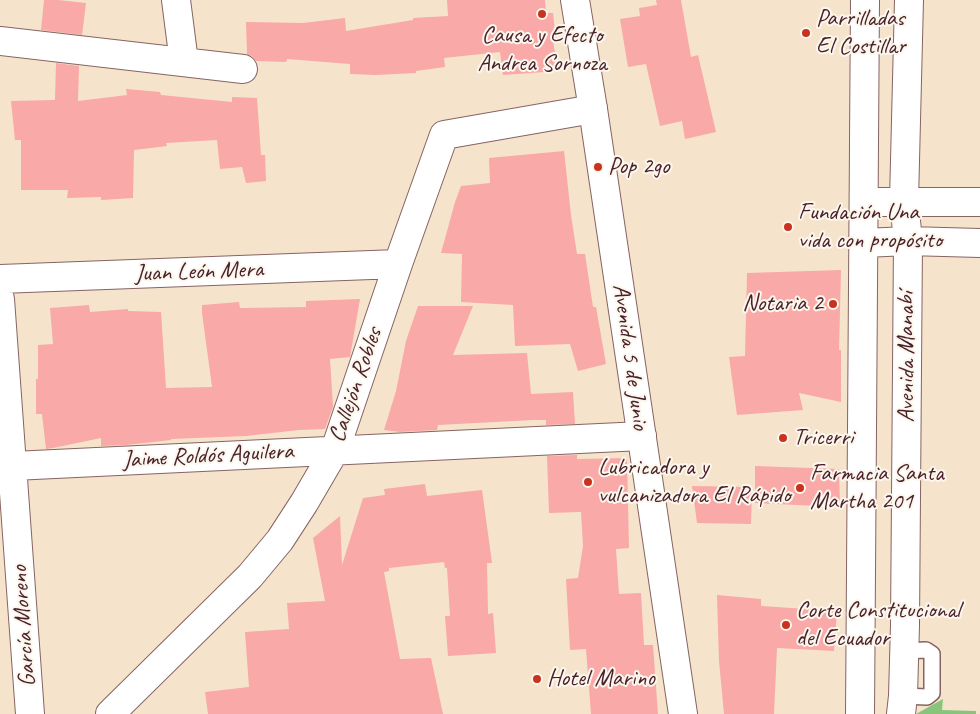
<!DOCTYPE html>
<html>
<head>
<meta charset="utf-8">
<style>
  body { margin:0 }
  canvas { display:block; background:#f6e3cb }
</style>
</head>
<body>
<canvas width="980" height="714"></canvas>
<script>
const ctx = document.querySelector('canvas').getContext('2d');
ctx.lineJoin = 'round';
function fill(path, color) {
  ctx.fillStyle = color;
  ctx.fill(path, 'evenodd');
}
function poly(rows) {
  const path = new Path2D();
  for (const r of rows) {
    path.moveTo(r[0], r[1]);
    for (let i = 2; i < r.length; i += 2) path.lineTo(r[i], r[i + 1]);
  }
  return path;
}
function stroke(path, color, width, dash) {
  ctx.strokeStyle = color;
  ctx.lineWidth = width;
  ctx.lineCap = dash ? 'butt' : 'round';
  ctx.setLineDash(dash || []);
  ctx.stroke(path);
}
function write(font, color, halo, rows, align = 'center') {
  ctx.font = font + ' Caveat,sans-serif';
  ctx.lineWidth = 4;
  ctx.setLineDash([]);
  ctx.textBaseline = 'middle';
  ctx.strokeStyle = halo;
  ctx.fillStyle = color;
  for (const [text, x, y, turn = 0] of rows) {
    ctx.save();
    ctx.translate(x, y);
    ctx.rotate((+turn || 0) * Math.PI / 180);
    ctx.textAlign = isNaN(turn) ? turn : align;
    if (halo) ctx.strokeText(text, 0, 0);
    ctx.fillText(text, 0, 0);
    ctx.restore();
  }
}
fill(poly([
  [943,699,942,710,976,711,976,714,916,714]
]), '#88c57b');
fill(poly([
  [44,0,58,0,86,3,82,35,41,30],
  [447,0,545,0,546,13,553,13,556,40,553,41,558,71,503,75,500,52,444,58,445,67,416,71,416,73,376,75,350,74,350,64,287,59,286,62,256,61,252,56,247,54,246,22,303,23,345,18,346,31,413,20,413,18,448,16],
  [656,0,681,0,691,57,698,55,716,132,685,139,682,121,660,126,646,64,628,67,620,19,640,16,639,8,657,5],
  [56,63,79,66,78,101,127,95,126,89,160,92,161,95,232,102,232,97,257,98,261,155,265,155,266,181,246,183,242,167,220,169,217,140,166,143,167,146,134,150,133,198,101,200,101,197,67,198,68,190,21,190,21,140,15,140,11,101,55,100],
  [564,151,571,215,577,254,585,254,593,307,596,307,606,364,578,371,570,344,515,346,513,305,461,302,462,254,441,253,455,202,461,186,490,183,489,158],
  [841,270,839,350,841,350,841,402,799,393,803,410,737,415,729,357,745,356,747,273],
  [360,299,350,357,330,359,333,407,325,429,299,430,246,436,171,439,171,440,126,445,101,446,101,438,53,448,46,449,42,414,36,414,36,379,38,379,38,345,53,344,50,308,89,305,90,312,128,309,128,311,161,312,166,388,212,387,202,313,202,305,239,302,240,308,306,307,306,301],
  [418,306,473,306,453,355,527,353,531,394,573,392,575,424,546,425,546,420,533,420,438,425,437,430,400,432,384,430,396,391,406,341],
  [577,455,577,459,627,458,629,548,616,549,619,594,641,593,644,645,653,645,658,714,591,714,586,649,570,650,566,579,578,578,583,546,581,512,549,513,547,456],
  [755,466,839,469,840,507,755,503],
  [425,484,427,496,482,490,492,563,487,563,488,614,493,613,496,653,448,656,445,616,450,616,447,568,445,568,444,562,389,568,389,571,384,572,400,659,431,658,443,714,208,714,205,692,249,687,245,632,289,629,287,603,325,601,313,538,340,516,342,565,363,498,385,495,384,489],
  [692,486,752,487,751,524,697,523],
  [717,595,761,599,761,606,837,611,834,651,777,648,774,714,724,714,719,661]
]), '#f9a9a8');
const lane = poly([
  [903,696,927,697,932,693,932,654,926,650,904,651]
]);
const street = poly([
  [176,0,184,62],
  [0,41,243,69],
  [0,279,398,264],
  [0,299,30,714],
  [13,466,642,436],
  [110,714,250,576,280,540,304,503,335,450,398,264,444,135,593,109]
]);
const secondary = poly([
  [575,0,593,109,683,714],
  [865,202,980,202],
  [864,243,908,241,980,243],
  [860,714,865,0],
  [901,714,903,696,905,625,908,241,904,201,909,0]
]);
stroke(lane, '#866463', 18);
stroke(street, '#866463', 30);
stroke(secondary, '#866463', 30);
stroke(lane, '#fff', 15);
stroke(street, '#fff', 28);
stroke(secondary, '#fff', 28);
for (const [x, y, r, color] of [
  [542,14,5,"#c8321e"],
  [806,33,5,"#c8321e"],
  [598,167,5,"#c8321e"],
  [788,227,5,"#c8321e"],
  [833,304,5,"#c8321e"],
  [783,438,5,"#c8321e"],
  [588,482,5,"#c8321e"],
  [800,488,5,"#c8321e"],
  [786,625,5,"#c8321e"],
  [537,679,5,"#c8321e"]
]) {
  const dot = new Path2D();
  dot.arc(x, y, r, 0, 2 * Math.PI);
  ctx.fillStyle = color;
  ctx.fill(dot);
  stroke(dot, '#fbf7ec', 2);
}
write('24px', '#4a1f2b', '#fbf7ec', [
  ["Parrilladas",816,19],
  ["El Costillar",816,47],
  ["Causa y Efecto",542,36,"center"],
  ["Andrea Sornoza",542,64,"center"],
  ["Pop 2go",608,167],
  ["Fundación Una",798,213],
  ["vida con propósito",798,241],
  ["Notaria 2",823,304,"right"],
  ["Tricerri",793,438],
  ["Lubricadora y",598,468],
  ["vulcanizadora El Rápido",598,496],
  ["Farmacia Santa",810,474],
  ["Martha 201",810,502],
  ["Corte Constitucional",796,611],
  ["del Ecuador",796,639],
  ["Hotel Marino",547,679]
], 'left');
write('24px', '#4a1f2b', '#fbf7ec', [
  ["Juan León Mera",199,272,-2],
  ["Avenida 5 de Junio",630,357,82],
  ["Avenida Manabí",907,357,-90],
  ["Callejón Robles",356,385,-71],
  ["Jaime Roldós Aguilera",208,456,-3],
  ["García Moreno",24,626,-94]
]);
</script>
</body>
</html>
